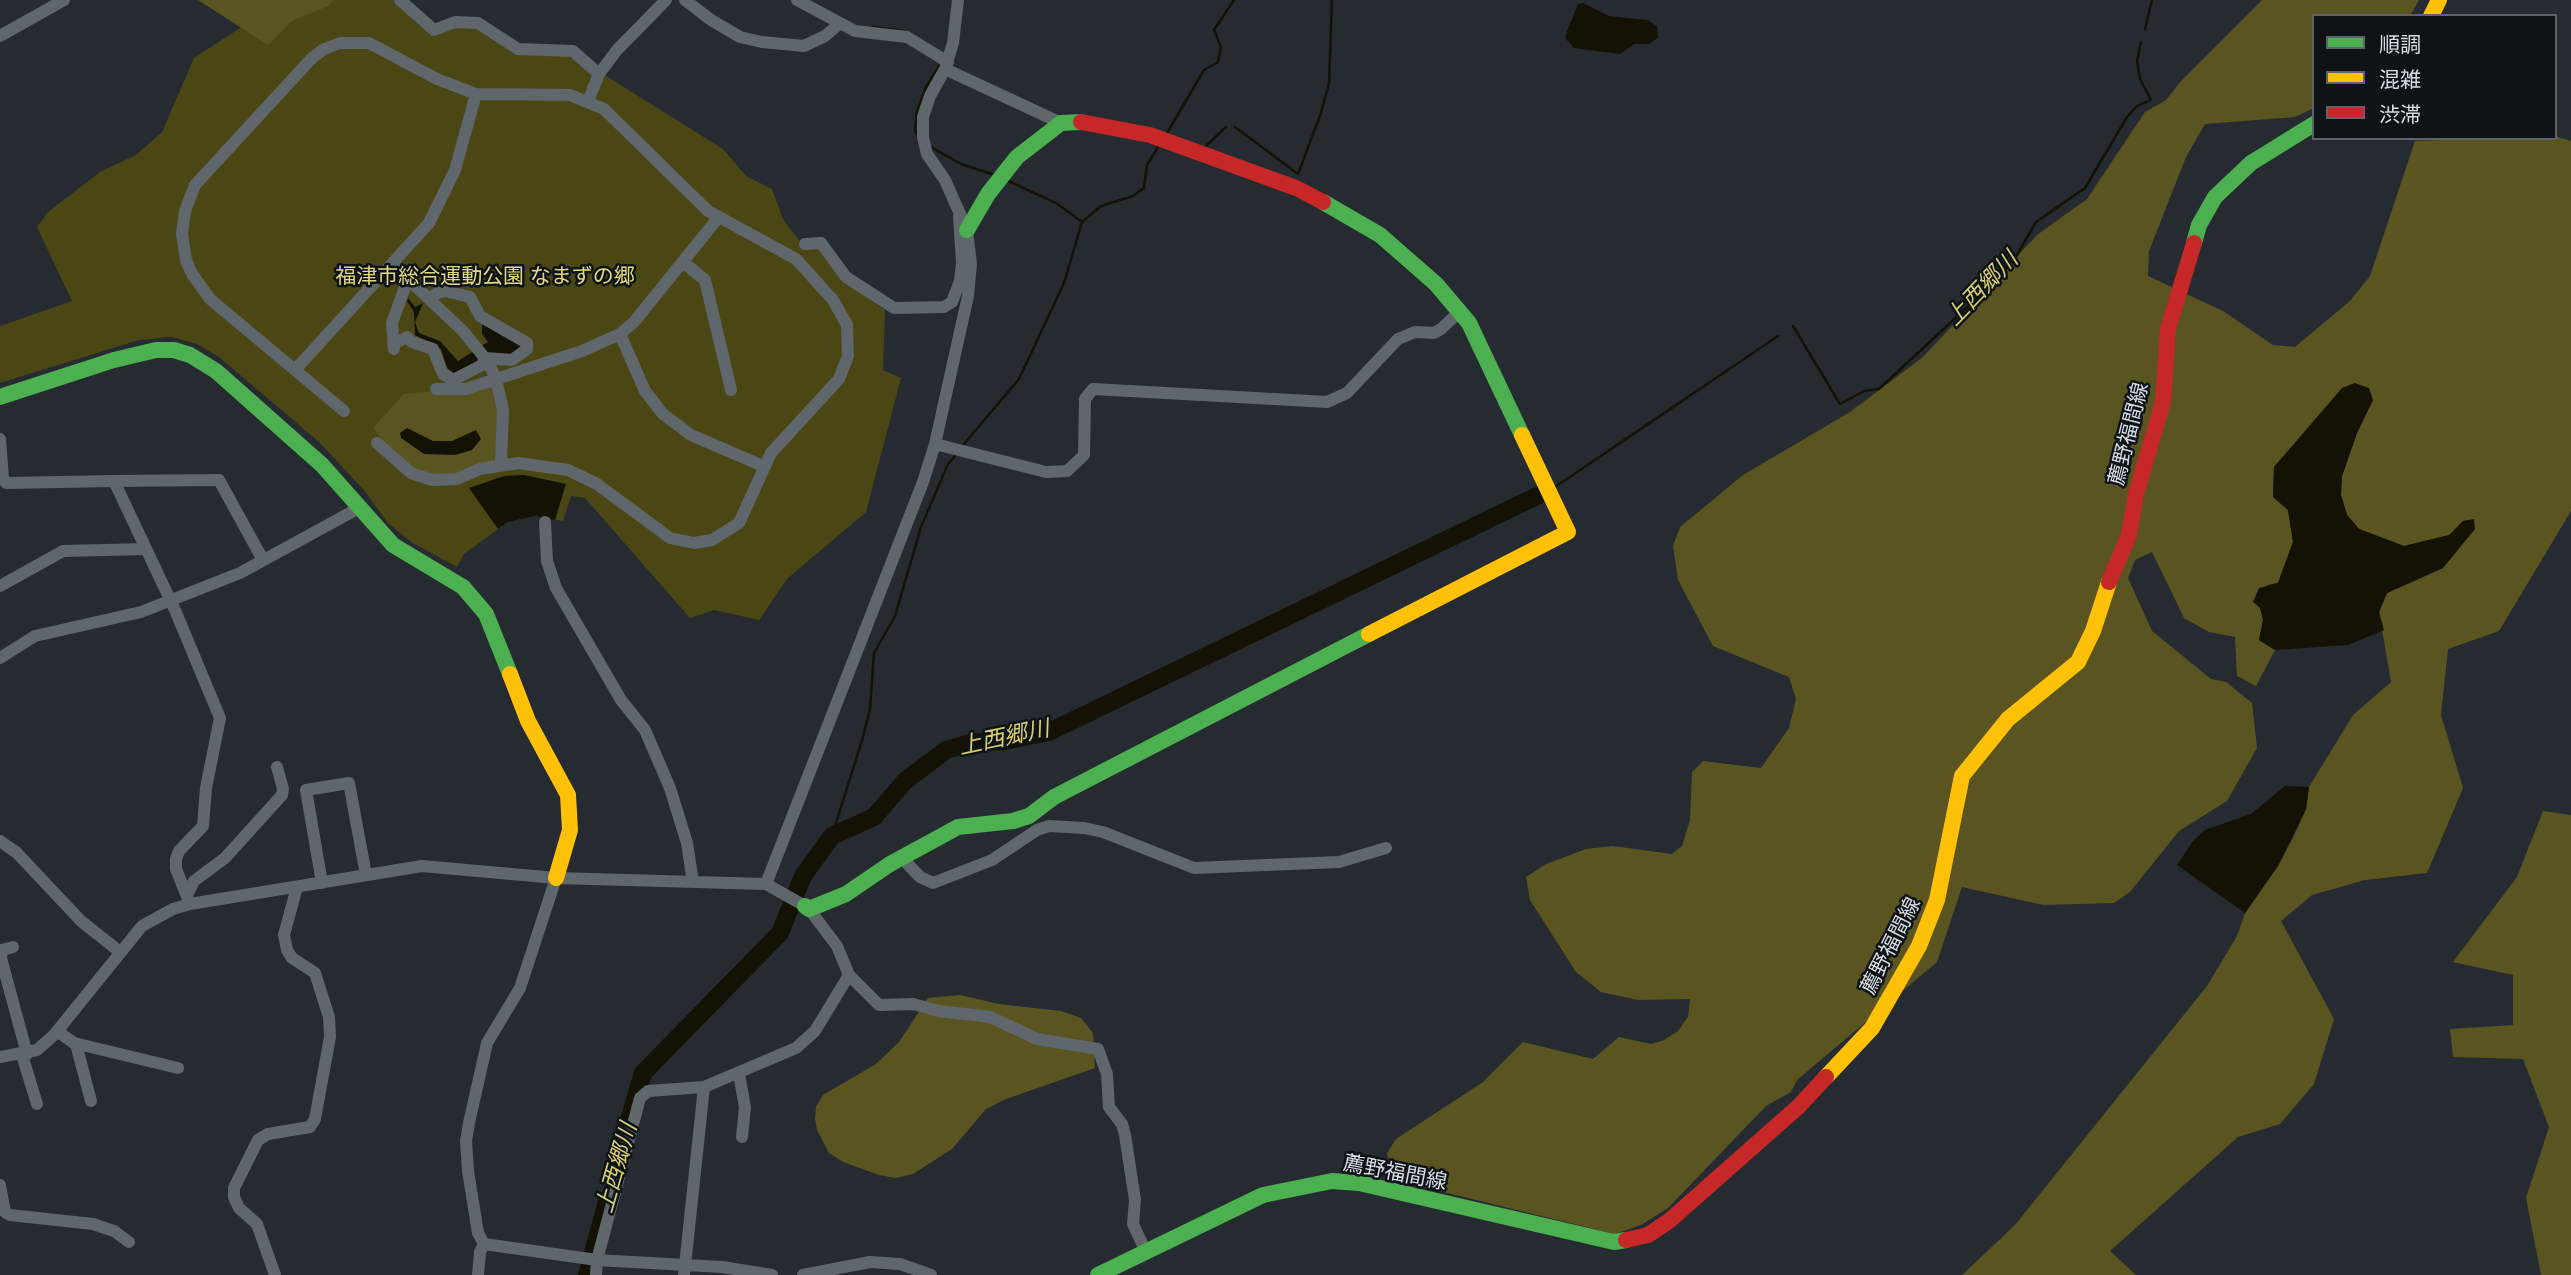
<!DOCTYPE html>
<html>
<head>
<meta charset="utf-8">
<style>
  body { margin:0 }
  #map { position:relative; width:2571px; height:1275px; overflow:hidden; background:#252b30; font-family:Quicksand,"Noto Sans JP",sans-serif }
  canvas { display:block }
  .legend { position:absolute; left:2312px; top:14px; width:245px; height:126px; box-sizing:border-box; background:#0e1317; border:2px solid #5e6369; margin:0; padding:9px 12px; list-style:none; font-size:21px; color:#d5dce3 }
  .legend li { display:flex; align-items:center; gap:14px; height:35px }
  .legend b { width:35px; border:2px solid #5e6369 }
</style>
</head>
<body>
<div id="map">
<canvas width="2571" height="1275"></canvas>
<ul class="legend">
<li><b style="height:9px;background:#4caf50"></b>順調</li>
<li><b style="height:9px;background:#ffc107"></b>混雑</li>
<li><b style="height:9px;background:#c62828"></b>渋滞</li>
</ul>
</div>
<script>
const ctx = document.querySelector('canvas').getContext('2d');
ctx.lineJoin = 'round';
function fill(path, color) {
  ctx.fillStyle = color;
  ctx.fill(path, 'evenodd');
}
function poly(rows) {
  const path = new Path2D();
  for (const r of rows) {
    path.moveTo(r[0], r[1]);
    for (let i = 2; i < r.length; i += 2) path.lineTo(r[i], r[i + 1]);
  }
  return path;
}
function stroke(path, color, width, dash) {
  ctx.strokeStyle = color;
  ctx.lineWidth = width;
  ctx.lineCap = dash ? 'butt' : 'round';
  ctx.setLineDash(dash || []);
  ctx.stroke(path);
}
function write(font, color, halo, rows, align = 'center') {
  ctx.font = font + ' Quicksand,"Noto Sans JP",sans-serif';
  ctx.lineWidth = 5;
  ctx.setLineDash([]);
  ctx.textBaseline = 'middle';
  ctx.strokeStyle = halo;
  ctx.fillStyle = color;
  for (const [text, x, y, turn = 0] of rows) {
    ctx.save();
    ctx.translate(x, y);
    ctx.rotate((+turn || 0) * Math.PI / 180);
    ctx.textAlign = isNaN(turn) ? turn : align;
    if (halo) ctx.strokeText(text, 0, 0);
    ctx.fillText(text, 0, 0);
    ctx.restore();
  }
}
fill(poly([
  [283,0,406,0,436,27,456,19,522,47,558,46,723,149,746,176,772,189,783,219,804,247,817,247,840,278,885,310,883,370,901,378,866,512,787,579,759,620,714,610,690,618,585,498,571,496,563,521,535,516,508,522,464,554,457,567,411,542,388,523,363,489,319,442,219,357,197,344,171,337,139,340,0,383,0,326,72,301,37,227,48,212,100,172,136,155,162,132,194,58]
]), '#4b4714');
fill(poly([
  [198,0,333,0,328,6,292,21,268,45],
  [2262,0,2419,0,2410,16,2314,16,2314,108,2295,117,2205,124,2186,157,2149,251,2148,276,2223,311,2273,345,2295,347,2350,301,2370,276,2415,141,2555,136,2571,141,2571,511,2499,631,2448,649,2441,715,2463,788,2427,873,2365,880,2312,895,2281,921,2334,1019,2314,1084,2280,1124,2238,1137,2110,1251,2136,1275,1962,1275,2015,1225,2207,986,2237,936,2245,913,2278,866,2294,836,2306,809,2309,787,2353,715,2391,682,2379,612,2387,593,2443,568,2474,529,2463,521,2450,535,2404,546,2359,529,2347,515,2341,495,2342,476,2357,433,2373,400,2342,389,2274,467,2273,497,2288,510,2293,542,2278,583,2267,585,2260,607,2263,620,2259,640,2275,650,2256,686,2237,676,2235,637,2209,632,2184,618,2152,552,2135,560,2128,578,2152,631,2211,679,2226,682,2252,703,2257,748,2227,801,2179,831,2130,892,2114,903,2043,905,1962,887,1937,962,1797,1080,1791,1092,1766,1106,1668,1208,1641,1225,1615,1234,1419,1186,1399,1177,1392,1171,1387,1153,1396,1139,1483,1082,1523,1042,1593,1059,1619,1037,1651,1044,1664,1040,1678,1031,1688,1017,1690,999,1638,1000,1601,992,1576,972,1530,900,1526,877,1546,864,1586,849,1613,846,1672,854,1682,846,1690,820,1692,772,1703,761,1761,768,1789,728,1796,699,1789,677,1713,646,1678,580,1673,546,1680,527,1743,475,1850,412,1923,357,2037,235,2087,199,2145,112,2166,100,2181,81],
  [491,385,497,396,497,460,455,474,436,476,415,470,382,440,373,428,404,394],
  [2543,811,2571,815,2571,1275,2541,1275,2526,1198,2549,1127,2523,1059,2453,1057,2450,1029,2513,1025,2513,975,2453,962,2517,877],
  [960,995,999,1004,1061,1011,1081,1018,1093,1033,1095,1068,1006,1099,986,1109,952,1149,913,1174,896,1178,879,1175,843,1162,829,1153,817,1130,815,1119,816,1107,823,1095,876,1064,899,1042,928,998]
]), '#5a5520');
fill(poly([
  [1583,3,1609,16,1647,20,1657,26,1658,38,1649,44,1634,44,1620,54,1574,48,1565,38,1566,34,1578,4],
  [408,298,415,307,423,303,415,322,419,333,440,341,458,361,488,342,482,334,482,325,487,324,523,344,511,357,477,359,477,363,454,373,447,368,441,349,415,335,414,312,407,301],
  [2355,383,2369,388,2373,400,2357,433,2342,476,2341,495,2347,515,2359,529,2404,546,2449,535,2463,521,2474,519,2475,529,2443,568,2387,593,2379,612,2384,630,2348,645,2275,650,2259,640,2263,620,2260,608,2253,602,2259,588,2278,583,2293,542,2288,510,2273,497,2274,467,2342,388],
  [407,428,433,441,452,441,476,430,481,439,472,450,455,455,424,454,401,438,400,433],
  [524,475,566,484,555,520,535,516,508,522,498,529,469,488,504,476],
  [2285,786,2309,787,2306,809,2278,866,2245,913,2177,865,2193,841,2205,830,2251,814]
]), '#141205');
stroke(poly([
  [872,27,904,31],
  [2145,29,2152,0],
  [1235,127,1298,174,1321,113,1329,83,1332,0],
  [1167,133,1204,70,1218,62,1221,47,1214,30,1234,0],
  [918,137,915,130,917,111,926,87,939,66],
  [1206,146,1226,127],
  [931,147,961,164,995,175],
  [1006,180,1056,203,1082,222],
  [1793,326,1840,404,1864,391,1879,389,1991,285,2014,260,2036,222,2085,188,2127,117,2137,106,2151,100,2140,79,2137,61,2141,42],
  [964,444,1019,379,1064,283,1082,222,1101,206,1133,196,1144,188,1147,165,1158,147],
  [1555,487,1778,336],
  [832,836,863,737,870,709,874,653,895,616,921,527,948,464,955,456]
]), '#141205', 2.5);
stroke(poly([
  [630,1117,643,1073,780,933,803,876,832,836,874,817,905,781,946,750,969,743,1004,741,1049,732,1543,493],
  [587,1275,606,1205]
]), '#141205', 18);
stroke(poly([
  [400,0,434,30,455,22,478,23,518,49,573,51,599,74],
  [685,0,711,20,740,37,762,42,804,46,825,36,839,24],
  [797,0,855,31,907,37,948,62],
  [0,36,64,0],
  [945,69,1061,123],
  [588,101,599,74,617,50,666,0],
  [805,244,821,243,846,277,894,308,944,307,952,302,960,281,962,263,959,216],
  [683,262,705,280,731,390],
  [393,265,463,331,488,362,496,379,503,410,501,464],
  [430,299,437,293,445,291,470,297,480,316,527,343,527,349,512,360,486,358],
  [620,334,645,391,663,414,691,435,763,466],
  [393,344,407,337,412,342,433,349,443,374,453,380,488,362],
  [394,349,392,323,408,279],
  [295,370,429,223,455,170,476,94],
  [436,389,466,389,582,351,620,334,634,322,718,218],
  [344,411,210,299,192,274,186,260,182,234,185,211,195,185,312,58,324,49,340,43,369,43,437,79,476,94,570,95,604,109,708,211,796,259,833,300,847,325,848,356,839,379,771,453,739,523,712,540,694,543,670,538,597,484,568,470,518,463,480,469,457,479,432,480,411,473,377,443],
  [0,439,3,478,6,483,114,481,175,610,220,718,206,788,203,826,179,851,176,859,176,869,190,904],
  [935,444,1046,472,1067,471,1084,455,1085,399,1093,389,1327,402,1347,393,1398,339,1415,332,1434,333,1441,329,1459,312],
  [114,481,219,480,263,560],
  [545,522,547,561,556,588,621,700,645,730,670,788,687,843,693,882],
  [0,586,63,551,146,549],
  [0,658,35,636,141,612,240,573,359,508],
  [0,841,17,853,81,921,120,952],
  [902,858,920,877,933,883,992,860,1037,830,1049,826,1084,828,1103,832,1194,868,1339,862,1386,848],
  [322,883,306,790,349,783,366,875],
  [766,884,923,482,935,444,968,296,971,264,967,230,945,180,927,154,923,137,923,117,930,96,945,69,953,43,958,0],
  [188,893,194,881,225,858,282,795,283,789,277,767],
  [809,909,837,946,849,975,879,1005,913,1004,939,1011,990,1017,1037,1039,1098,1049,1107,1074,1109,1107,1122,1124,1125,1135,1135,1200,1133,1224,1146,1252],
  [13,947,2,950,1,958,27,1054],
  [57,1031,74,1043,178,1068],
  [76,1044,91,1101],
  [22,1055,37,1104],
  [0,1057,37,1050,54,1035,142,926,173,909,190,904,422,866,556,878,766,884,805,906],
  [739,1074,745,1107,742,1137],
  [0,1185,5,1212,10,1215,93,1224,114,1231,129,1242],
  [484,1244,478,1233,468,1171,466,1141,469,1123,487,1043,520,988,556,878],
  [484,1244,597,1260,722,1267,772,1275],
  [275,1275,257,1224,239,1208,234,1197,234,1188,258,1140,268,1134,310,1127,315,1119,330,1037,329,1017,315,973,292,958,287,950,284,935,297,887],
  [478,1275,480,1252,484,1244],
  [596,1275,597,1260,640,1098,648,1091,704,1087,796,1048,815,1031,849,975],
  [684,1275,704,1087],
  [803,1275,870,1262,900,1264,931,1275]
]), '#5f666c', 12);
stroke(poly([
  [1323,202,1380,235,1436,284,1469,323,1522,435],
  [967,230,988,194,1017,157,1061,123,1081,122],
  [2194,243,2199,225,2215,197,2251,163,2314,124],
  [0,397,114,360,156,350,174,350,190,355,216,371,322,465,393,545,463,587,486,614,510,674],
  [805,906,809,909,846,894,890,864,958,827,1013,821,1029,816,1054,797,1369,634],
  [1098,1275,1263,1195,1332,1181,1359,1183,1614,1242,1626,1240]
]), '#4caf50', 16);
stroke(poly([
  [2431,16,2439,0],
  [1369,634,1568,532,1522,435],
  [510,674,528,721,568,795,570,830,556,878],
  [1826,1077,1872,1028,1919,946,1937,900,1962,776,2008,719,2078,662,2093,631,2109,582]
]), '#ffc107', 16);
stroke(poly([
  [1081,122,1150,135,1296,188,1323,202],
  [2109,582,2129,535,2136,494,2163,402,2168,329,2194,243],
  [1626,1240,1648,1235,1669,1221,1798,1107,1826,1077]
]), '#c62828', 16);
write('21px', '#e2d980', '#0e1317', [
  ["福津市総合運動公園 なまずの郷",485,277]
]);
write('21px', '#d5dce3', '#0e1317', [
  ["薦野福間線",2129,434,-76],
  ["薦野福間線",1891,946,-63],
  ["薦野福間線",1395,1173,11]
]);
write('italic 23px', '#d6cd74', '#0e1317', [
  ["上西郷川",1982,289,-46],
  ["上西郷川",1004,738,-12],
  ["上西郷川",617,1168,-74]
]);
</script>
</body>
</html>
